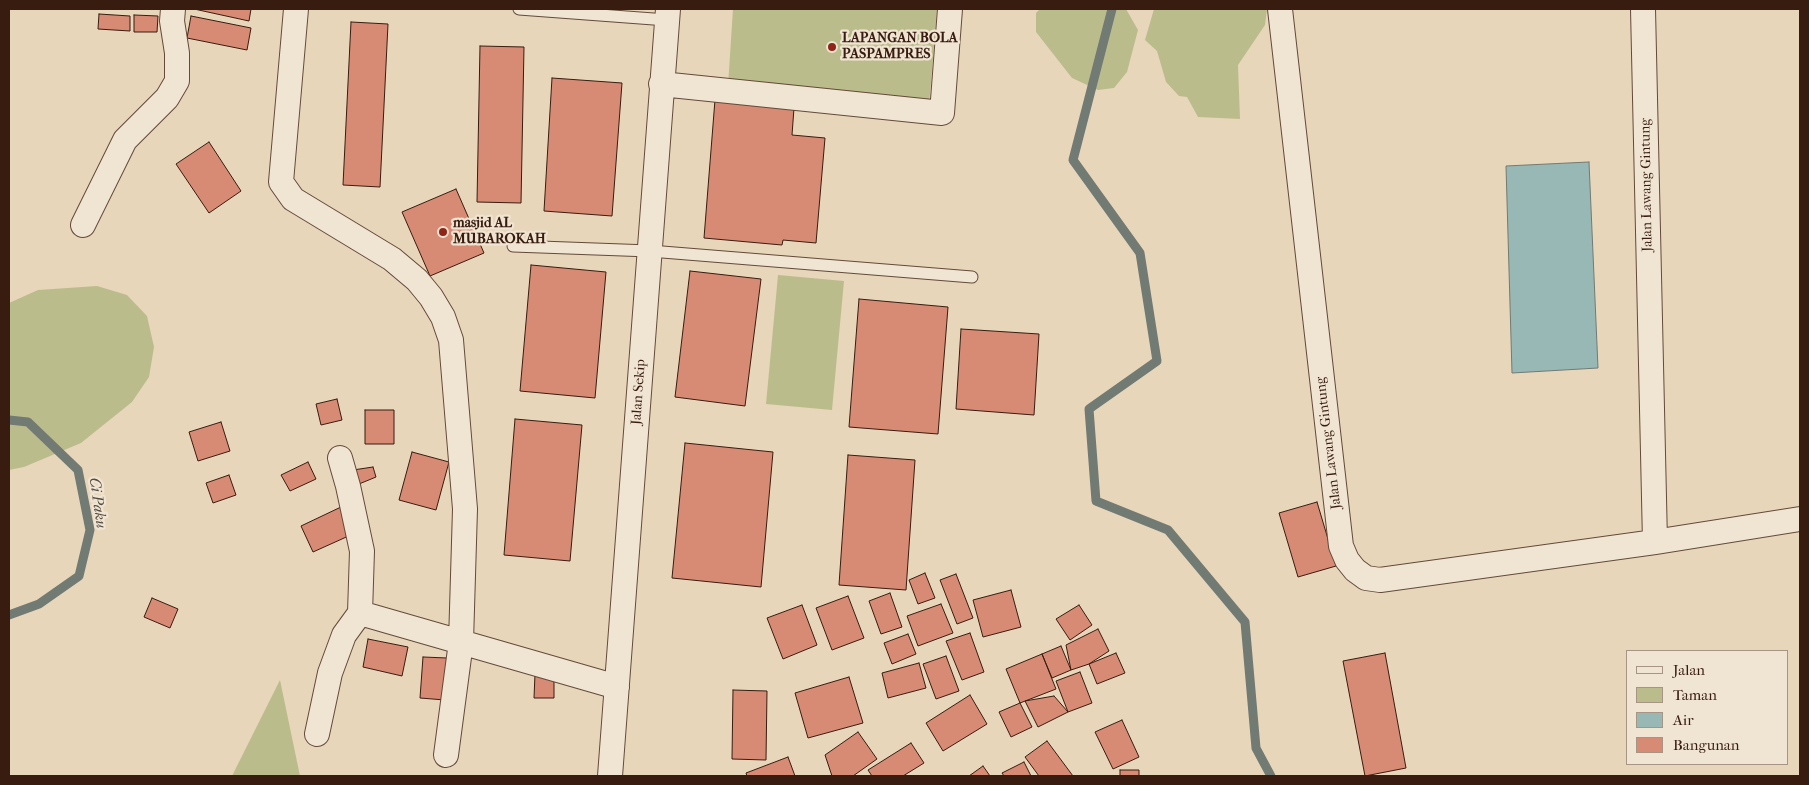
<!DOCTYPE html>
<html>
<head>
<meta charset="utf-8">
<style>
  body { margin:0 }
  #map { position:relative; width:1809px; height:785px; overflow:hidden; background:#e8d6ba; font-family:"IM FELL French Canon",serif }
  canvas { display:block }
  .frame { position:absolute; inset:0; border:10px solid #371c0f; pointer-events:none }
  .legend { position:absolute; left:1626px; top:650px; width:162px; height:115px; box-sizing:border-box; background:#f0e4d2; border:1px solid #a69484; margin:0; padding:6px 9px; list-style:none; font-size:15px; color:#371c0f }
  .legend li { display:flex; align-items:center; gap:10px; height:25px }
  .legend b { width:25px; border:1px solid #a69484 }
</style>
</head>
<body>
<div id="map">
<canvas width="1809" height="785"></canvas>
<div class="frame"></div>
<ul class="legend">
<li><b style="height:6px;background:#f0e4d2"></b>Jalan</li>
<li><b style="height:14px;background:#bbbc8c"></b>Taman</li>
<li><b style="height:14px;background:#98b8b5"></b>Air</li>
<li><b style="height:14px;background:#d78a74"></b>Bangunan</li>
</ul>
</div>
<script>
const ctx = document.querySelector('canvas').getContext('2d');
ctx.lineJoin = 'round';
function fill(path, color) {
  ctx.fillStyle = color;
  ctx.fill(path, 'evenodd');
}
function poly(rows) {
  const path = new Path2D();
  for (const r of rows) {
    path.moveTo(r[0], r[1]);
    for (let i = 2; i < r.length; i += 2) path.lineTo(r[i], r[i + 1]);
  }
  return path;
}
function stroke(path, color, width, dash) {
  ctx.strokeStyle = color;
  ctx.lineWidth = width;
  ctx.lineCap = dash ? 'butt' : 'round';
  ctx.setLineDash(dash || []);
  ctx.stroke(path);
}
function write(font, color, halo, rows, align = 'center') {
  ctx.font = font + ' "IM FELL French Canon",serif';
  ctx.lineWidth = 4.5;
  ctx.setLineDash([]);
  ctx.textBaseline = 'middle';
  ctx.strokeStyle = halo;
  ctx.fillStyle = color;
  for (const [text, x, y, turn = 0] of rows) {
    ctx.save();
    ctx.translate(x, y);
    ctx.rotate((+turn || 0) * Math.PI / 180);
    ctx.textAlign = isNaN(turn) ? turn : align;
    if (halo) ctx.strokeText(text, 0, 0);
    ctx.fillText(text, 0, 0);
    ctx.restore();
  }
}
fill(poly([
  [733,9,937,9,929,106,728,86],
  [1040,9,1126,9,1138,30,1127,72,1114,88,1098,90,1072,78,1036,32,1036,13],
  [1154,9,1267,9,1265,25,1238,65,1240,119,1198,117,1187,97,1179,96,1166,82,1157,51,1145,40],
  [778,275,844,281,832,410,766,404],
  [97,286,127,295,147,316,154,347,149,377,132,402,81,443,24,467,9,470,9,303,38,290],
  [280,680,300,776,232,776]
]), '#bbbc8c');
const water = poly([
  [1589,162,1598,368,1512,373,1506,166,1589,162]
]);
fill(water, '#98b8b5');
stroke(water, '#717a73', 1);
stroke(poly([
  [1112,9,1073,160,1140,253,1157,361,1089,409,1096,501,1168,530,1245,622,1256,748,1271,776],
  [9,420,28,422,78,470,90,530,79,576,39,604,9,615]
]), '#717a73', 9);
const building = poly([
  [194,9,251,9,249,21,194,9],
  [99,14,130,16,130,31,98,29,99,14],
  [134,15,158,16,157,32,134,32,134,15],
  [191,16,251,28,247,50,187,38,191,16],
  [351,22,388,24,380,187,343,185,351,22],
  [480,46,524,47,521,203,477,202,480,46],
  [552,78,622,83,612,216,544,211,552,78],
  [715,100,794,108,792,135,825,138,816,243,783,240,782,245,704,238,715,100],
  [209,142,241,191,209,213,176,164,209,142],
  [456,189,484,253,430,276,402,212,456,189],
  [531,265,606,272,595,398,520,391,531,265],
  [690,271,761,279,745,406,675,397,690,271],
  [859,299,948,307,938,434,849,427,859,299],
  [961,329,1039,334,1034,415,956,409,961,329],
  [337,399,342,420,321,425,316,404,337,399],
  [365,410,394,410,394,444,365,444,365,410],
  [515,419,582,425,570,561,504,555,515,419],
  [221,422,230,451,198,461,189,432,221,422],
  [685,443,773,452,761,587,672,578,685,443],
  [412,452,449,462,436,510,399,500,412,452],
  [848,455,915,460,906,590,839,585,848,455],
  [308,462,316,479,290,491,281,475,308,462],
  [373,467,376,477,359,484,353,470,373,467],
  [229,475,236,495,213,503,206,483,229,475],
  [1317,502,1336,566,1298,577,1279,513,1317,502],
  [341,507,353,534,313,552,301,526,341,507],
  [925,573,935,598,918,604,909,580,925,573],
  [956,574,973,618,957,624,940,580,956,574],
  [1011,590,1021,627,983,637,973,600,1011,590],
  [890,593,902,627,881,634,869,601,890,593],
  [848,596,864,638,832,650,816,608,848,596],
  [152,598,178,609,170,628,144,617,152,598],
  [941,604,953,633,918,646,907,616,941,604],
  [802,605,817,645,783,659,767,618,802,605],
  [1079,605,1092,625,1070,640,1056,619,1079,605],
  [1098,629,1109,651,1089,664,1071,670,1066,645,1098,629],
  [970,633,984,672,962,680,946,641,970,633],
  [908,634,916,654,892,664,884,643,908,634],
  [368,639,408,647,402,676,363,667,368,639],
  [1061,646,1071,670,1052,678,1042,654,1061,646],
  [1116,653,1125,673,1097,684,1089,664,1116,653],
  [1385,653,1406,768,1365,776,1343,661,1385,653],
  [1042,654,1056,689,1020,703,1006,669,1042,654],
  [946,656,959,691,936,699,923,664,946,656],
  [423,657,447,658,445,700,420,698,423,657],
  [919,663,926,688,888,698,882,673,919,663],
  [1080,672,1092,703,1068,712,1056,681,1080,672],
  [535,674,554,674,554,698,534,698,535,674],
  [849,677,863,723,808,738,795,693,849,677],
  [733,690,767,691,766,760,732,759,733,690],
  [970,695,987,724,943,751,926,723,970,695],
  [1054,696,1068,712,1038,727,1025,701,1054,696],
  [1020,703,1032,727,1011,737,999,712,1020,703],
  [1122,720,1139,757,1113,769,1095,732,1122,720],
  [858,732,877,759,853,776,832,776,825,755,858,732],
  [1047,741,1073,776,1039,776,1025,757,1047,741],
  [911,743,924,763,903,776,872,776,868,770,911,743],
  [788,757,795,776,747,776,746,773,788,757],
  [1024,762,1031,776,1004,776,1002,773,1024,762],
  [983,766,990,776,969,776,983,766],
  [1120,770,1139,770,1139,776,1120,776,1120,770]
]);
fill(building, '#d78a74');
stroke(building, '#371c0f', 1);
const service = poly([
  [519,9,667,20],
  [513,246,650,251,972,277]
]);
const minor = poly([
  [296,9,281,182,293,199,392,259,417,280,431,297,443,317,451,340,465,509,461,642,446,755],
  [1280,9,1341,546,1347,560,1355,570,1366,578,1380,580,1655,542,1800,519],
  [1643,9,1655,542],
  [661,84,942,113,950,9],
  [83,225,125,140,167,98,177,81,177,53,172,21,173,9],
  [360,613,617,687],
  [317,734,330,673,344,635,360,613,362,551,348,486,340,458],
  [610,776,668,9]
]);
stroke(service, '#634a3a', 13);
stroke(minor, '#634a3a', 26);
stroke(service, '#f0e4d2', 11);
stroke(minor, '#f0e4d2', 24);
for (const [x, y, r, color] of [
  [832,47,5,"#8f2418"],
  [443,232,5,"#8f2418"]
]) {
  const dot = new Path2D();
  dot.arc(x, y, r, 0, 2 * Math.PI);
  ctx.fillStyle = color;
  ctx.fill(dot);
  stroke(dot, '#f0e4d2', 2);
}
write('bold 14px', '#371c0f', '#f0e4d2', [
  ["LAPANGAN BOLA",842,39],
  ["PASPAMPRES",842,55],
  ["masjid AL",453,224],
  ["MUBAROKAH",453,240]
], 'left');
write('14px', '#371c0f', '#f0e4d2', [
  ["Jalan Lawang Gintung",1647,185,-91],
  ["Jalan Sekip",639,392,-86],
  ["Jalan Lawang Gintung",1329,443,-97]
]);
write('italic 15px', '#544b41', '#f0e4d2', [
  ["Ci Paku",97,503,82]
]);
</script>
</body>
</html>
